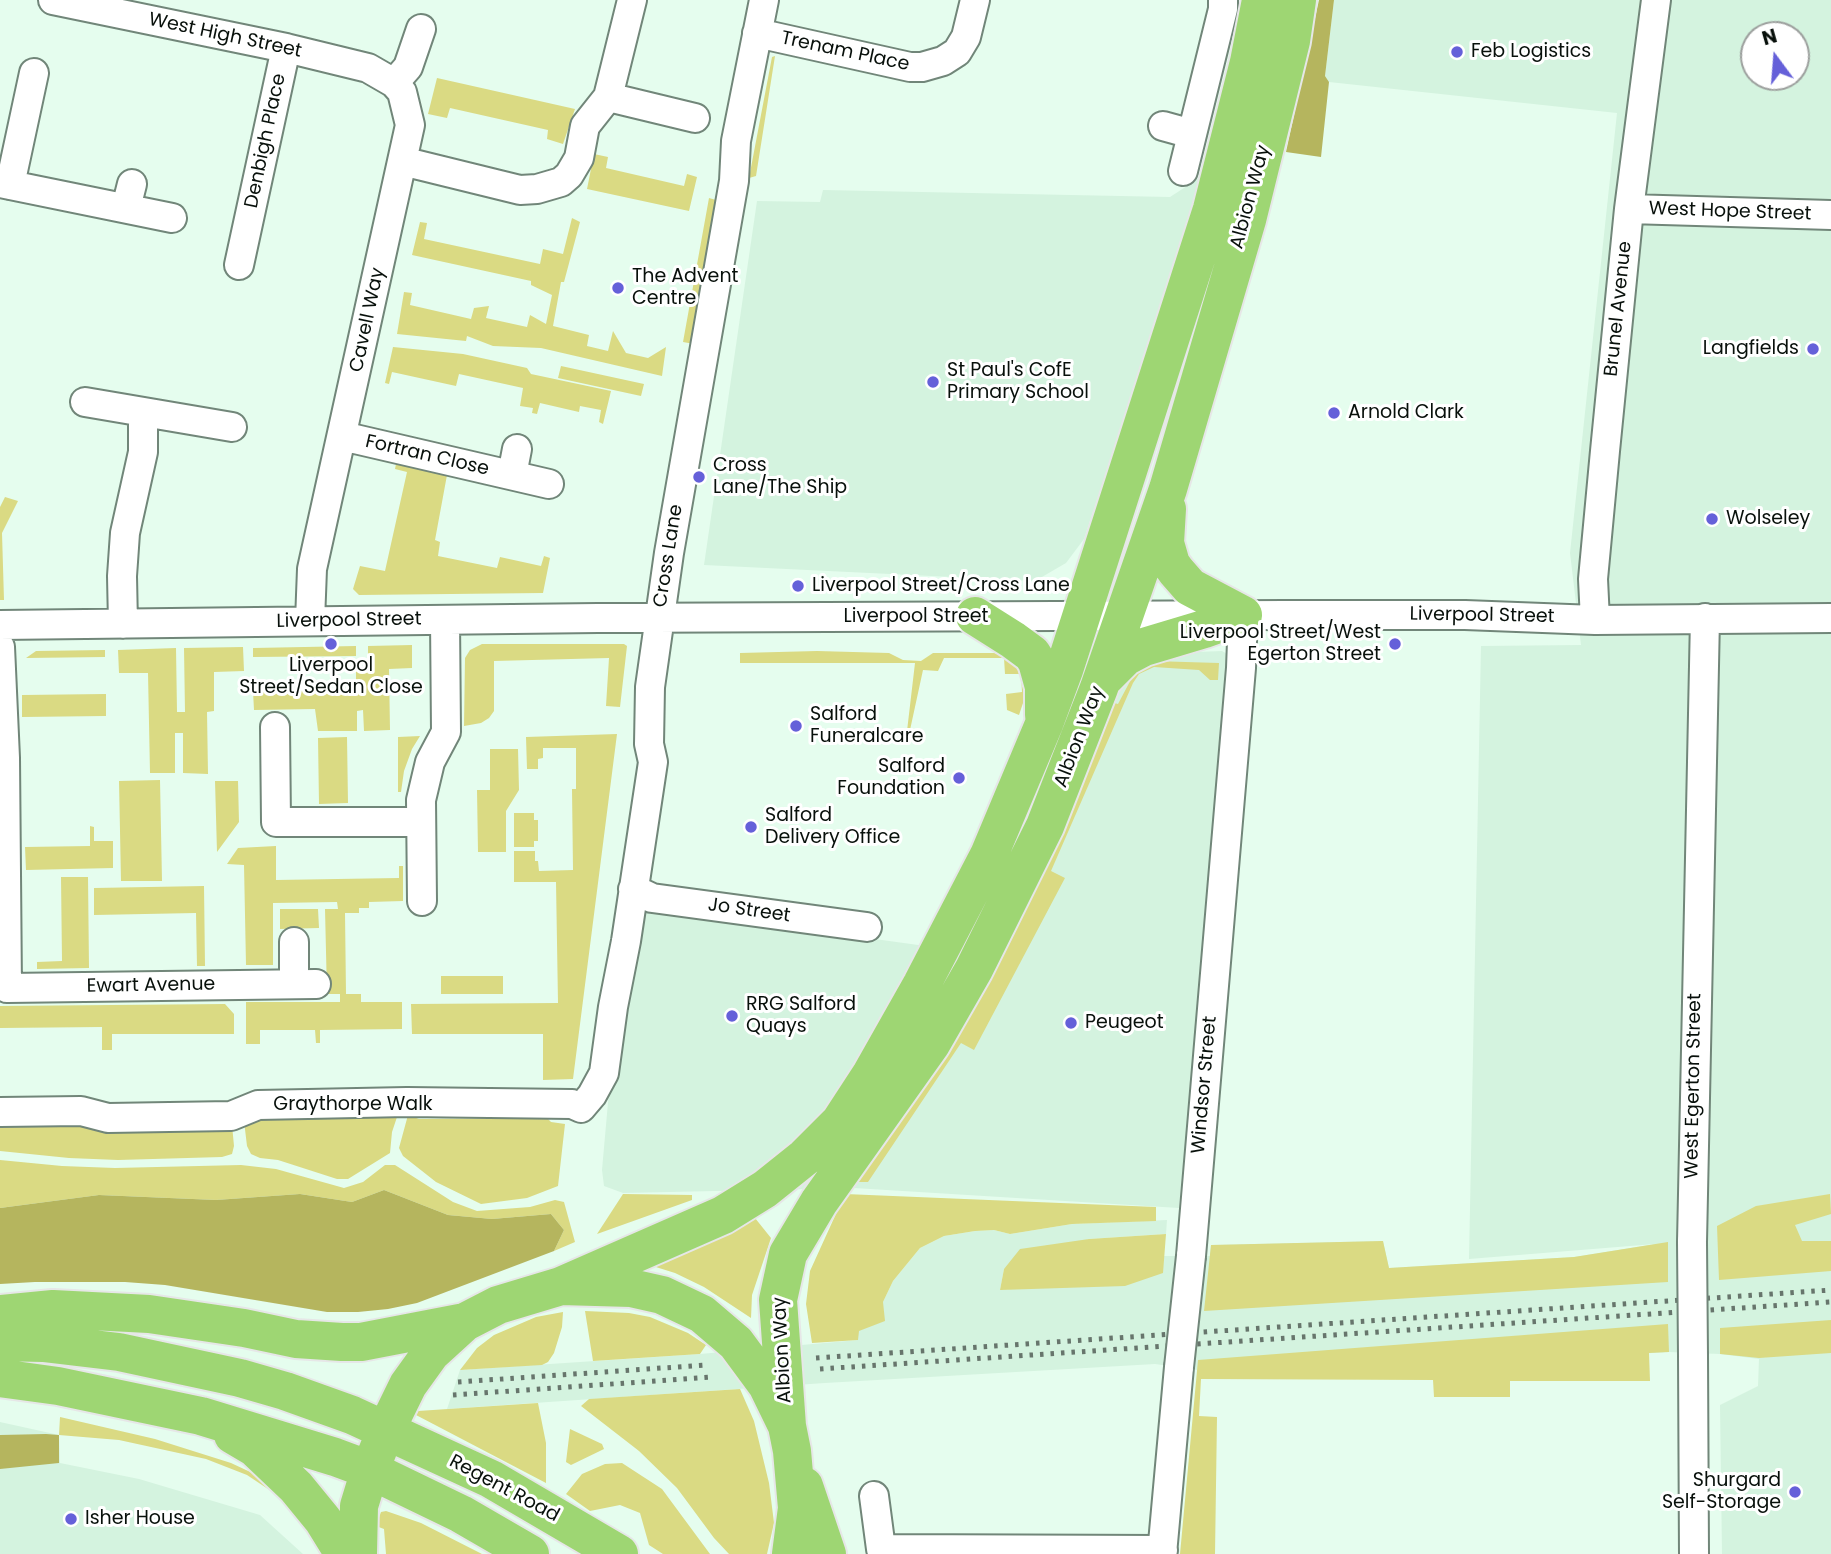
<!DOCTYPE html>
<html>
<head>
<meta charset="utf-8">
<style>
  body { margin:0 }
  #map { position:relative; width:1831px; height:1554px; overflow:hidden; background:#e5fdee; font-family:Poppins,sans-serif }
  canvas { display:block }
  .north { position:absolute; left:1740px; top:21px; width:70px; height:70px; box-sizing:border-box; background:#fff; border:2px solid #9c9f9d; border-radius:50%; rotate:344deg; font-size:19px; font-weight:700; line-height:28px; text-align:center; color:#08100b }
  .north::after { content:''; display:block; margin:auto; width:24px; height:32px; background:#6560d9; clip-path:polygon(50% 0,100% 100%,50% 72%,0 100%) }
</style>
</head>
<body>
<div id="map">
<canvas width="1831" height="1554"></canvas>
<div class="north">N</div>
</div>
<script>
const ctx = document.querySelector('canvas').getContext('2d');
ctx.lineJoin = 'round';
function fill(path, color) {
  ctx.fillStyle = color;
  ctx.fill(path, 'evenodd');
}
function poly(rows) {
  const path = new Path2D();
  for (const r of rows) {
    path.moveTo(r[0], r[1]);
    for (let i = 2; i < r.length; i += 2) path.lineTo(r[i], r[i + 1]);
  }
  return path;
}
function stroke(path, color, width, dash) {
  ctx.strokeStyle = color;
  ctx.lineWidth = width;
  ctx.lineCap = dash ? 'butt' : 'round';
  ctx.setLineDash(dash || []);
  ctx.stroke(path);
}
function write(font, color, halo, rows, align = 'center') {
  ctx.font = font + ' Poppins,sans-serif';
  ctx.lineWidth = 6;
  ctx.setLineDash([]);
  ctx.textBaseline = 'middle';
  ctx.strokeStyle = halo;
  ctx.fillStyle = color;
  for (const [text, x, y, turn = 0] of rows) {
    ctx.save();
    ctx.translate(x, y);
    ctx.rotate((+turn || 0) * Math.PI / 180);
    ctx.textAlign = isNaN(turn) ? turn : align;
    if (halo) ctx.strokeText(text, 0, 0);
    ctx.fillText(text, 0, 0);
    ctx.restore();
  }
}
fill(poly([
  [1334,0,1831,0,1831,1554,1722,1554,1720,1405,1758,1386,1759,1359,1720,1354,1669,1352,1332,1372,1330,1358,1197,1370,1155,1364,825,1383,447,1409,460,1370,700,1354,858,1340,858,1331,883,1302,893,1281,920,1248,944,1236,975,1231,994,1230,1010,1234,1072,1224,1167,1220,1166,1234,1089,1239,1004,1269,1000,1290,1162,1273,1164,1256,1210,1256,1211,1245,1383,1241,1389,1268,1574,1257,1655,1244,1469,1259,1481,646,1581,645,1570,553,1617,113,1329,82,1325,76],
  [1754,35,1796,35,1796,77,1754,77],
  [1204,175,1084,539,1066,563,1035,581,704,565,757,201,820,202,823,190,1170,197],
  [1222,651,1229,655,1231,667,1179,1208,854,1188,623,1193,604,1186,602,1170,619,979,636,910,650,908,998,956,1107,701,1145,654],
  [0,1422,59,1435,60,1463,139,1479,260,1515,303,1554,0,1554]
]), '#d4f3df');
fill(poly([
  [775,56,756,176,749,178,772,57],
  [437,78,535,100,575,109,563,144,547,139,548,130,450,108,447,118,428,114],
  [594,154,608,157,606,168,684,186,687,174,697,177,689,211,587,189],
  [709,198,716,200,694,344,683,342],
  [572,218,580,222,564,282,561,282,553,326,589,335,587,346,608,351,613,331,626,353,648,358,666,347,662,376,541,348,493,346,467,336,466,341,397,334,404,292,412,293,410,305,471,319,474,308,489,306,486,318,527,327,530,315,546,324,552,295,531,285,531,281,412,255,420,222,427,223,424,239,540,264,543,249,563,254],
  [393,347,463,354,527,368,531,374,611,391,603,424,599,422,601,410,580,406,579,412,540,403,537,414,532,413,533,408,520,406,523,388,459,374,456,386,392,372,389,384,385,383],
  [561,366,644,384,641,396,558,378],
  [396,464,447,475,435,540,440,542,438,556,497,568,500,557,541,566,544,556,550,558,543,593,359,595,353,589,360,566,385,571,407,472,395,469],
  [5,497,18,501,2,533,4,600,0,600,0,507],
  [482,644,624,644,627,646,620,707,606,706,609,658,494,661,494,711,489,718,481,723,464,726,465,658,470,650],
  [412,645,412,668,389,669,390,730,364,731,363,710,357,711,357,731,318,731,315,709,254,710,253,691,356,690,356,669,368,669,368,646],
  [356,646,356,656,253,657,253,648],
  [243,647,244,671,214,672,214,711,207,712,208,774,183,773,183,733,175,733,175,773,150,773,148,673,119,673,118,650,176,648,177,712,185,712,184,648],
  [105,650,105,657,26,658,36,651],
  [817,651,889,653,903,660,921,661,933,653,994,653,1004,655,1011,661,1024,677,1026,694,1019,715,1007,710,1006,694,1022,692,1021,674,1005,674,1004,658,944,658,938,671,923,670,910,730,907,731,915,663,740,663,740,653],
  [1152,661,1219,663,1218,680,1210,680,1199,670,1154,667,1139,674,1133,683,1051,871,1065,878,974,1050,961,1043,868,1182,852,1182,1107,701,1118,704,1136,670],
  [106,694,106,716,22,717,22,695],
  [617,734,573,1079,543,1080,543,1034,412,1034,411,1004,558,1003,556,882,514,882,514,851,535,851,535,861,538,861,539,871,573,870,572,789,576,789,576,748,543,748,543,758,538,759,538,769,527,769,526,737],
  [420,736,412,749,404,771,401,792,398,792,398,737],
  [347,737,348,803,319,804,318,738],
  [490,749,518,749,519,790,506,811,506,852,478,852,477,790,490,790],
  [160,780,162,881,121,881,119,781],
  [215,781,238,781,239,822,217,852],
  [514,813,534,813,534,820,538,820,538,841,534,841,534,847,514,847],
  [90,826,94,827,94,841,113,841,113,868,26,870,25,847,90,846],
  [276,846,276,880,399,878,399,866,403,866,403,901,369,902,369,908,359,908,359,913,345,913,346,994,361,994,361,1002,402,1002,402,1029,320,1030,320,1043,316,1043,315,1030,260,1030,260,1044,246,1044,246,1002,340,1002,340,994,327,994,325,909,338,909,337,902,273,903,273,965,246,965,244,865,227,864,238,848],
  [61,877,88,877,89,968,37,969,37,962,62,961],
  [204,886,205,966,197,966,196,913,94,915,94,888],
  [280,909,318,909,319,928,280,929],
  [441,976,503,976,503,994,441,994],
  [225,1004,234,1014,234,1034,112,1034,112,1050,102,1050,102,1027,0,1028,0,1006],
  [399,1111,392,1132,390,1153,348,1179,337,1179,278,1160,260,1158,251,1154,247,1146,244,1121,258,1115],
  [408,1115,419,1119,547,1118,551,1122,565,1124,558,1186,527,1198,481,1204,436,1182,403,1156,399,1148],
  [0,1122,232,1125,234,1146,232,1154,222,1157,118,1160,69,1158,0,1151],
  [0,1160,62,1166,115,1168,241,1165,276,1169,344,1188,363,1182,385,1165,395,1165,453,1202,477,1211,530,1207,555,1200,564,1202,575,1242,554,1251,564,1230,551,1214,492,1219,448,1215,384,1190,352,1202,300,1194,216,1200,99,1195,0,1208],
  [623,1194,692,1195,692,1200,597,1234],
  [845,1194,1156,1207,1156,1221,1072,1224,1010,1234,994,1230,975,1231,944,1236,920,1248,893,1281,883,1302,885,1321,859,1331,858,1340,812,1343,806,1304,810,1271],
  [1830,1194,1831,1214,1795,1225,1802,1241,1831,1241,1831,1271,1719,1280,1717,1226,1756,1206],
  [755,1218,771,1238,752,1295,751,1318,704,1287,675,1273,643,1263],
  [1166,1234,1163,1273,1125,1286,1000,1290,1004,1269,1020,1249,1089,1239],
  [1383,1241,1389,1268,1574,1257,1668,1242,1668,1282,1204,1311,1211,1245],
  [585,1311,629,1313,650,1317,688,1333,706,1345,700,1354,593,1361],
  [563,1312,562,1327,554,1353,548,1362,542,1365,460,1370,477,1348,494,1335,536,1317],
  [1831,1320,1831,1353,1759,1358,1720,1354,1720,1328],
  [1668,1324,1669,1352,1649,1353,1650,1381,1510,1381,1510,1397,1434,1397,1433,1380,1201,1379,1199,1416,1217,1417,1215,1554,1180,1554,1198,1360],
  [740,1389,754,1421,769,1483,774,1523,767,1554,729,1554,714,1538,677,1488,639,1451,581,1406,589,1399],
  [538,1403,546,1443,546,1483,416,1415,418,1411],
  [60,1417,155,1439,231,1463,261,1477,280,1497,247,1475,206,1459,119,1440,59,1435],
  [570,1429,602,1444,604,1449,571,1465,566,1462],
  [622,1463,662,1489,710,1554,663,1554,649,1545,640,1513,620,1505,590,1511,566,1494,582,1474,605,1464],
  [386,1511,421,1523,482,1554,386,1554,384,1529,376,1526,381,1512]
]), '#dada83');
fill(poly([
  [1319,0,1334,0,1325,76,1329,82,1321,157,1286,152],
  [384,1190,448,1215,492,1219,551,1214,564,1230,554,1251,417,1303,388,1309,358,1312,327,1312,165,1285,125,1282,35,1282,0,1284,0,1208,99,1195,216,1200,300,1194,352,1202],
  [46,1434,59,1435,59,1463,0,1469,0,1435]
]), '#b5b55e');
const minor = poly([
  [53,0,286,48,368,68,394,83,402,92,410,125,312,569,310,621],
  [757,33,910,67,922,67,943,61,957,52,966,37,975,0],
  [394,83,408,67,421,29],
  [608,97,695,118],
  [1163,126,1192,134],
  [402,161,520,190,537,189,561,182,569,175,579,158,585,126,608,97,632,0],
  [1183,171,1223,9,1223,0],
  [0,183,172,218],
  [10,185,34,73],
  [126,208,132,184],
  [1629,209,1831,215],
  [239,265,286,48],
  [85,402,232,427],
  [342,436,549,484],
  [512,475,517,449],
  [1595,620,1593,579,1605,451,1629,209,1656,0],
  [123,624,122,576,125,533,143,452,143,412],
  [0,625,598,618,1285,615,1465,615,1595,620,1831,618],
  [0,647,5,758,7,988,316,984],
  [275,727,276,822,420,822],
  [633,889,652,898,867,927],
  [422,901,421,800,430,762,446,732,445,620],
  [294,942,294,984],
  [0,1112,81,1111,108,1118,231,1116,258,1105,407,1102,572,1104,581,1108,592,1095,604,1073,613,1007,626,941,653,762,649,744,650,687,669,553,734,181,736,141,764,0],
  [1692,1242,1705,618],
  [1191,1256,1241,668,1243,615],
  [1693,1356,1694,1554],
  [874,1496,881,1549,1163,1550],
  [1162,1554,1179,1367]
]);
const highway = poly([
  [1167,509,1165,543,1171,564,1176,571,1190,587,1243,615],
  [975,616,1013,640,1032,654,1037,662,1044,687,1044,715],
  [1102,680,1125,657,1144,647,1204,629,1243,615],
  [561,1286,723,1215,765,1189,805,1157,840,1122,870,1076,922,984,989,855,1044,724,1064,670,1212,209,1249,62,1261,0],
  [0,1314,53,1309,149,1314,244,1328,296,1339,342,1342,361,1342,465,1322],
  [0,1342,43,1343,119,1352,240,1378,285,1391,352,1415,491,1479,619,1554],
  [0,1378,58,1386,201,1416,335,1457,370,1470,461,1514,530,1554],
  [787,1426,778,1300,788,1254,819,1202,931,1044,974,969,1045,826,1099,688,1168,489,1247,220,1291,41,1297,0],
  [233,1435,255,1448,296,1487,323,1520,344,1554],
  [804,1486,827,1554],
  [358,1554,359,1506,370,1470,386,1430,408,1385,431,1353,465,1322,498,1305,561,1286,631,1288,662,1295,702,1314,736,1343,767,1385,787,1426,792,1451,797,1508,791,1554]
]);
stroke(minor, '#718679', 32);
stroke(highway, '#e6e7e7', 42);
stroke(minor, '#fff', 28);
stroke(highway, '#9ed673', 38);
stroke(poly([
  [816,1358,1831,1290],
  [820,1369,1831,1302],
  [458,1382,706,1365],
  [453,1395,713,1377]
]), '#67756c', 5, [3.5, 7]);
const minorBridge = poly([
  [1692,1242,1693,1356],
  [1179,1367,1191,1256]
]);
stroke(minorBridge, '#718679', 32, []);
stroke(minorBridge, '#fff', 28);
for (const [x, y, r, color] of [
  [1457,52,7,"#6560d9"],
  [618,288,7,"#6560d9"],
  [1813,349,7,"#6560d9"],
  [933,382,7,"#6560d9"],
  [1334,413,7,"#6560d9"],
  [699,477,7,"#6560d9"],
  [1712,519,7,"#6560d9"],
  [798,586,7,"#6560d9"],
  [331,644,7,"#6560d9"],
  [1395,644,7,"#6560d9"],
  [796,726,7,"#6560d9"],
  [959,778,7,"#6560d9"],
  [751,827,7,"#6560d9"],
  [732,1016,7,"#6560d9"],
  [1071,1023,7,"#6560d9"],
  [1795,1492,7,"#6560d9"],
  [71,1519,7,"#6560d9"]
]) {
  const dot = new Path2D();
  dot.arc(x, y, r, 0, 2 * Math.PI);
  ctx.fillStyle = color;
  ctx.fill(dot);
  stroke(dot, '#fff', 2.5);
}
write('19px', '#08100b', '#fff', [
  ["West High Street",225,36,12],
  ["Trenam Place",845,52,12],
  ["Denbigh Place",266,141,-78],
  ["Albion Way",1251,197,-75],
  ["West Hope Street",1730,212,2],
  ["Brunel Avenue",1619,309,-84],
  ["Cavell Way",368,320,-78],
  ["Fortran Close",427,456,13],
  ["Cross Lane",669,556,-81],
  ["Liverpool Street",1482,616,1],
  ["Liverpool Street",916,617],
  ["Liverpool Street",349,621,-1],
  ["Albion Way",1080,737,-69],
  ["Jo Street",749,911,8],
  ["Ewart Avenue",151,986,-1],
  ["Windsor Street",1205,1085,-85],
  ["West Egerton Street",1694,1086,-89],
  ["Graythorpe Walk",353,1105],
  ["Albion Way",783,1350,-93],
  ["Regent Road",504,1489,28]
]);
write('19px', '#08100b', '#fff', [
  ["Feb Logistics",1471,52],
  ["The Advent",632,277],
  ["Centre",632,299],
  ["Langfields",1799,349,"right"],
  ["St Paul's CofE",947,371],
  ["Primary School",947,393],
  ["Arnold Clark",1348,413],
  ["Cross",713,466],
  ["Lane/The Ship",713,488],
  ["Wolseley",1726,519],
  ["Liverpool Street/Cross Lane",812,586],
  ["Liverpool Street/West",1381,633,"right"],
  ["Egerton Street",1381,655,"right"],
  ["Liverpool",331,666,"center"],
  ["Street/Sedan Close",331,688,"center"],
  ["Salford",810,715],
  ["Funeralcare",810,737],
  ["Salford",945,767,"right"],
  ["Foundation",945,789,"right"],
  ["Salford",765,816],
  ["Delivery Office",765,838],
  ["RRG Salford",746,1005],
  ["Quays",746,1027],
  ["Peugeot",1085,1023],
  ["Shurgard",1781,1481,"right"],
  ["Self-Storage",1781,1503,"right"],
  ["Isher House",85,1519]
], 'left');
</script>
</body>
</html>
